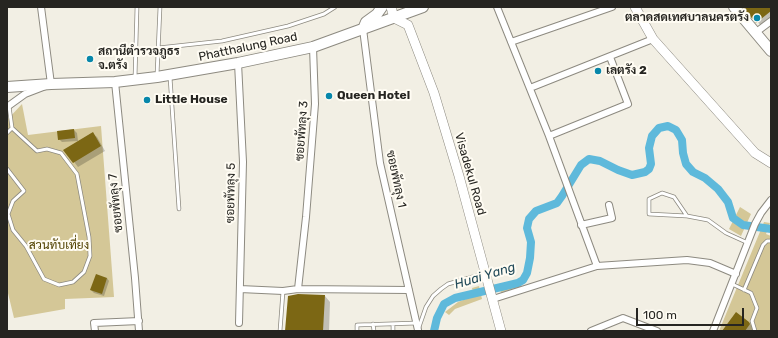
<!DOCTYPE html>
<html>
<head>
<meta charset="utf-8">
<style>
  body { margin:0 }
  #map { position:relative; width:778px; height:338px; overflow:hidden; background:#f2efe4; font-family:Rubik,sans-serif }
  canvas { display:block }
  .frame { position:absolute; inset:0; border:8px solid #262521; pointer-events:none }
  .scale { position:absolute; left:636px; top:308px; width:108px; height:18px; box-sizing:border-box; border:2px solid #262521; border-top:0; padding-left:5px; font-size:12px; line-height:14px; white-space:nowrap; color:#262521; -webkit-text-stroke:3px #fffcf3; paint-order:stroke }
</style>
</head>
<body>
<div id="map">
<canvas width="778" height="338"></canvas>
<div class="frame"></div>
<div class="scale">100 m</div>
</div>
<script>
const ctx = document.querySelector('canvas').getContext('2d');
ctx.lineJoin = 'round';
function fill(path, color) {
  ctx.fillStyle = color;
  ctx.fill(path, 'evenodd');
}
function poly(rows) {
  const path = new Path2D();
  for (const r of rows) {
    path.moveTo(r[0], r[1]);
    for (let i = 2; i < r.length; i += 2) path.lineTo(r[i], r[i + 1]);
  }
  return path;
}
function stroke(path, color, width, dash) {
  ctx.strokeStyle = color;
  ctx.lineWidth = width;
  ctx.lineCap = dash ? 'butt' : 'round';
  ctx.setLineDash(dash || []);
  ctx.stroke(path);
}
function write(font, color, halo, rows, align = 'center') {
  ctx.font = font + ' Rubik,Sarabun,sans-serif';
  ctx.lineWidth = 4;
  ctx.setLineDash([]);
  ctx.textBaseline = 'middle';
  ctx.strokeStyle = halo;
  ctx.fillStyle = color;
  for (const [text, x, y, turn = 0] of rows) {
    ctx.save();
    ctx.translate(x, y);
    ctx.rotate((+turn || 0) * Math.PI / 180);
    ctx.textAlign = isNaN(turn) ? turn : align;
    if (halo) ctx.strokeText(text, 0, 0);
    ctx.fillText(text, 0, 0);
    ctx.restore();
  }
}
fill(poly([
  [22,104,28,135,101,126,114,297,65,299,65,309,14,318,7,289,7,120],
  [740,207,751,214,741,236,729,229],
  [764,222,770,223,766,234,771,236,771,331,719,331],
  [503,283,504,288,520,284,521,288,501,293,499,284],
  [479,286,482,299,455,309,449,315,445,312,458,302,474,296,472,288]
]), '#d4c797');
fill(poly([
  [744,7,771,7,771,22,763,28],
  [74,130,77,133,78,141,62,142,59,139],
  [92,133,97,137,105,151,78,167,65,150],
  [107,278,109,281,104,296,94,293,91,290],
  [325,296,330,302,329,331,286,331],
  [749,323,754,328,753,331,723,331]
]), '#0003');
stroke(poly([
  [434,331,437,318,444,304,455,298,518,283,523,280,527,273,530,258,531,242,527,228,529,219,536,211,557,203,562,196,581,165,589,159,600,161,618,170,632,175,645,172,649,169,651,164,649,148,652,136,659,128,668,126,676,130,682,140,683,153,686,164,693,172,705,178,718,189,728,202,733,218,743,225,771,229]
]), '#5eb9db', 8);
fill(poly([
  [742,7,771,7,771,11,756,23],
  [74,129,75,138,58,140,57,131],
  [93,132,101,146,73,163,63,150],
  [96,274,107,278,102,294,90,290],
  [298,294,325,295,323,331,285,331,288,296],
  [736,312,749,322,750,324,745,331,722,331]
]), '#7c6714');
const lane = poly([
  [158,48,222,41,288,26,324,14,335,7],
  [157,75,160,7],
  [170,77,179,209],
  [135,78,137,7],
  [7,133,12,128],
  [7,169,24,191,13,201,8,214,13,230,26,246,44,279,59,285,73,282,84,272,90,256,89,237,77,174,61,153,47,149,37,151,12,128,9,106],
  [687,216,674,197,662,193,649,199,649,214,687,216,708,220,726,233,748,243],
  [732,284,751,293,757,308,752,321,755,331],
  [744,290,763,245,767,241,771,241],
  [373,324,374,331],
  [393,324,393,331],
  [419,327,426,307,433,296,441,289,448,284,483,274],
  [280,331,283,291],
  [357,331,357,325,417,323]
]);
const street = poly([
  [497,7,549,136,597,266],
  [363,29,380,163,418,330],
  [755,33,771,21],
  [511,42,612,7],
  [238,63,243,162,239,323],
  [115,82,135,278,139,331],
  [530,88,653,39],
  [7,107,25,94,51,84,41,7],
  [549,136,628,104,610,57],
  [581,225,612,218,609,205],
  [240,289,283,291,298,289,409,290],
  [298,289,306,217,315,104,313,47],
  [493,299,597,266,687,260,710,263,736,274],
  [95,331,94,323,139,321],
  [591,331,623,318,657,331],
  [713,331,755,224,761,213,771,200]
]);
const secondary = poly([
  [391,7,394,18,408,25,434,93,459,176,501,331],
  [635,7,653,39,755,153,771,163]
]);
const primary = poly([
  [734,7,771,51],
  [363,29,366,22,377,14,382,7],
  [7,87,51,84,115,82,157,77,238,63,313,47,423,7]
]);
stroke(lane, '#8d8a80', 4.5);
stroke(street, '#8d8a80', 8);
stroke(secondary, '#8d8a80', 10);
stroke(primary, '#8d8a80', 12);
stroke(lane, '#fff', 3);
stroke(street, '#fff', 6);
stroke(secondary, '#fff', 9);
stroke(primary, '#fff', 10);
for (const [x, y, r, color] of [
  [757,18,4,"#0787aa"],
  [90,59,4,"#0787aa"],
  [598,71,4,"#0787aa"],
  [329,96,4,"#0787aa"],
  [147,100,4,"#0787aa"]
]) {
  const dot = new Path2D();
  dot.arc(x, y, r, 0, 2 * Math.PI);
  ctx.fillStyle = color;
  ctx.fill(dot);
  stroke(dot, '#fffcf3', 1.5);
}
write('bold 12px', '#262521', '#fffcf3', [
  ["ตลาดสดเทศบาลนครตรัง",749,18,"right"],
  ["สถานีตำรวจภูธร",98,52],
  ["จ.ตรัง",98,66],
  ["เลตรัง 2",606,71],
  ["Queen Hotel",337,96],
  ["Little House",155,100]
], 'left');
write('12px', '#262521', '#fffcf3', [
  ["Phatthalung Road",248,47,-12],
  ["ซอยพัทลุง 3",302,131,-86],
  ["Visadekul Road",470,174,74],
  ["ซอยพัทลุง 1",396,179,78],
  ["ซอยพัทลุง 5",231,193,-89],
  ["ซอยพัทลุง 7",116,203,-96]
]);
write('12px', '#514101', '#fffcf3', [
  ["สวนทับเที่ยง",59,246]
]);
write('italic 13px', '#234b5a', '#fffcf3', [
  ["Huai Yang",485,276,-17]
]);
</script>
</body>
</html>
